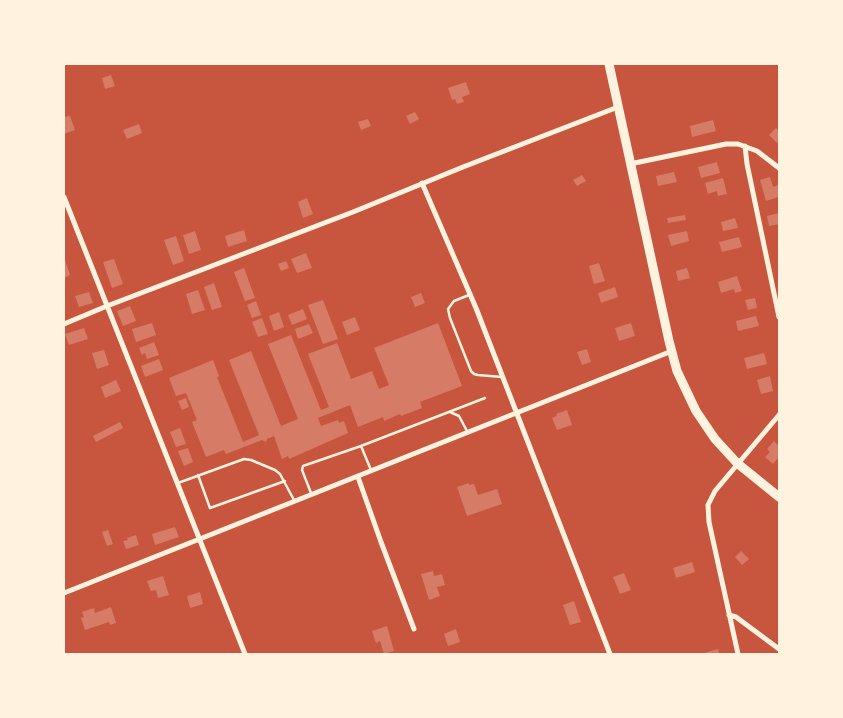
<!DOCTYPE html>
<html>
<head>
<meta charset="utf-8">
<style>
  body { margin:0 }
  #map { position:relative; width:843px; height:718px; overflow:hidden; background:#c8553d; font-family:Manrope,sans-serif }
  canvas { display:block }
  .frame { position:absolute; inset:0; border:65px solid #fff3e0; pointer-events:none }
</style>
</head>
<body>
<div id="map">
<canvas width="843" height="718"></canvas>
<div class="frame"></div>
</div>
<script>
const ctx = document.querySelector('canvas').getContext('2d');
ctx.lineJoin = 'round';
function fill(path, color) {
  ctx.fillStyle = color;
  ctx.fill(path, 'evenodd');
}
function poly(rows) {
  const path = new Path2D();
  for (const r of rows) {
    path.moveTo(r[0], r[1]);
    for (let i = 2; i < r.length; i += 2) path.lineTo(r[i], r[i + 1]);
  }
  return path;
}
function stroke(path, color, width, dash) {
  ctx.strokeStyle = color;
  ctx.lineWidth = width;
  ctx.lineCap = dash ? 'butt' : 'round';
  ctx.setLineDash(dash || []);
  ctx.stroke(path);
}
fill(poly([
  [111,75,115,86,105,89,102,78],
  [466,82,470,94,462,97,464,102,457,104,455,99,452,100,448,88],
  [415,112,419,119,410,124,406,116],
  [70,116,75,130,64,134,64,117],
  [368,119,371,126,361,130,358,122],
  [713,120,716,131,692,137,690,126],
  [139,124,142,133,127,139,123,130],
  [776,128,779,131,779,140,777,143,769,135],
  [717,162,720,173,701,178,698,167],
  [674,172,677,182,658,186,656,176],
  [582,175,586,181,577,186,573,180],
  [770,177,773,187,778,185,779,197,766,201,760,180],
  [723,178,727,194,718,196,717,191,708,194,705,183],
  [307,198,313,214,303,218,298,202],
  [779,213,779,224,769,226,767,216],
  [685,215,686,220,668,223,667,218],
  [735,218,738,228,723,231,721,222],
  [244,230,247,241,228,247,225,236],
  [195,231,201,250,189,254,183,235],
  [687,231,689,241,671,246,668,235],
  [176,236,184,261,173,265,164,240],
  [739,237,742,247,722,252,719,242],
  [306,253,312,268,297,273,291,259],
  [64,257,70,275,64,278],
  [114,259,123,284,112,288,103,262],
  [286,261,289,268,281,271,278,264],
  [599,263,605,281,594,284,589,266],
  [244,268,255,298,245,301,234,272],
  [687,268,690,278,678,281,676,271],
  [737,276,742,291,735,293,734,289,721,293,718,282],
  [214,283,222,307,212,310,204,287],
  [615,287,618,297,601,303,598,293],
  [198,290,205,310,192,314,186,294],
  [89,292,93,303,79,307,75,296],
  [421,293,425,303,415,307,411,297],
  [755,298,757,308,748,310,745,300],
  [323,300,338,339,323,344,308,305],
  [256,301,261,315,252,318,247,305],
  [130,306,136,321,123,326,117,311],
  [303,309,307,319,292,325,288,315],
  [279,312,284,327,274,331,269,316],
  [756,316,759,326,738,331,736,321],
  [355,317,360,330,347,335,342,322],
  [262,318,268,334,258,337,252,322],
  [152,323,156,335,136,342,132,329],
  [438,323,462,386,420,402,422,408,401,416,400,414,384,421,383,417,358,427,350,405,318,418,321,426,338,420,339,423,344,421,348,433,289,459,288,456,282,459,274,436,267,439,266,442,262,440,226,454,224,450,206,457,192,422,197,420,186,393,176,396,169,378,213,360,219,376,217,377,243,442,259,435,229,360,251,351,281,426,298,419,268,344,291,335,321,410,329,407,308,354,337,343,351,379,372,371,379,389,389,385,374,348],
  [631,323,635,336,619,341,615,328],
  [309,324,313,333,298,339,295,329],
  [84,328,88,339,69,345,65,334],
  [154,342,159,355,147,359,145,353,142,355,139,348],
  [587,349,591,362,582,365,577,352],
  [104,350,109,365,97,369,92,353],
  [764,353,767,364,747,369,744,358],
  [159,359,163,370,145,377,141,366],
  [770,376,773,391,761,394,757,380],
  [116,380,121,391,105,398,101,387],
  [186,398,189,407,182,410,178,401],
  [567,410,572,425,557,430,552,418,557,416,556,414],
  [120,422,123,428,96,442,93,436],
  [180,428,186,444,176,447,170,432],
  [774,441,779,446,779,457,773,464,765,457,770,452,767,449],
  [188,448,193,462,184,466,178,451],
  [469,483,469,485,474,484,478,495,497,489,502,504,467,516,457,487],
  [175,527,179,537,155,545,152,534],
  [108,530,113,544,107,546,102,532],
  [136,535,139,545,126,549,123,541,128,540,127,538],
  [741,551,749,559,742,565,735,557],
  [692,562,695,572,676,578,673,568],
  [433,571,434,576,442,574,445,585,437,587,440,596,429,600,421,574],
  [624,573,631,590,620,594,613,577],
  [163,576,169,595,158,598,156,590,151,591,147,581],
  [200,592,203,604,190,608,187,596],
  [574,601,581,622,570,625,563,605],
  [111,607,116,623,110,625,109,622,85,630,81,618,84,617,82,612,94,608,95,613],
  [387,626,394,651,384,654,380,641,376,643,372,631],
  [456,629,460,642,448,646,444,634],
  [718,649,719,654,701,654]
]), '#d67c66');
stroke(poly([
  [469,295,454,301,448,309,450,318,471,371,474,374,478,375,502,377],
  [450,412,459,416,468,433],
  [361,446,371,470],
  [198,475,210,508,285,481],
  [178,483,244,459,251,460,275,470,280,474,294,500],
  [311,493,302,470,303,466,361,446,485,398]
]), '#fff3e0', 2.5);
stroke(poly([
  [745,146,747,164,779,317],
  [630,164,726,144,738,144,757,151,779,168],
  [422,183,476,308,610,654],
  [64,197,245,654],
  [64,324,107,306,353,212,463,167,618,107],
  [358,477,381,542,414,629],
  [64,593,672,351],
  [729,615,736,617,779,649],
  [738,654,709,522,708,505,715,491,779,415]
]), '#fff3e0', 5);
stroke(poly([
  [609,64,669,341,677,371,696,411,715,439,737,463,779,497]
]), '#fff3e0', 9);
</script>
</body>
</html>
